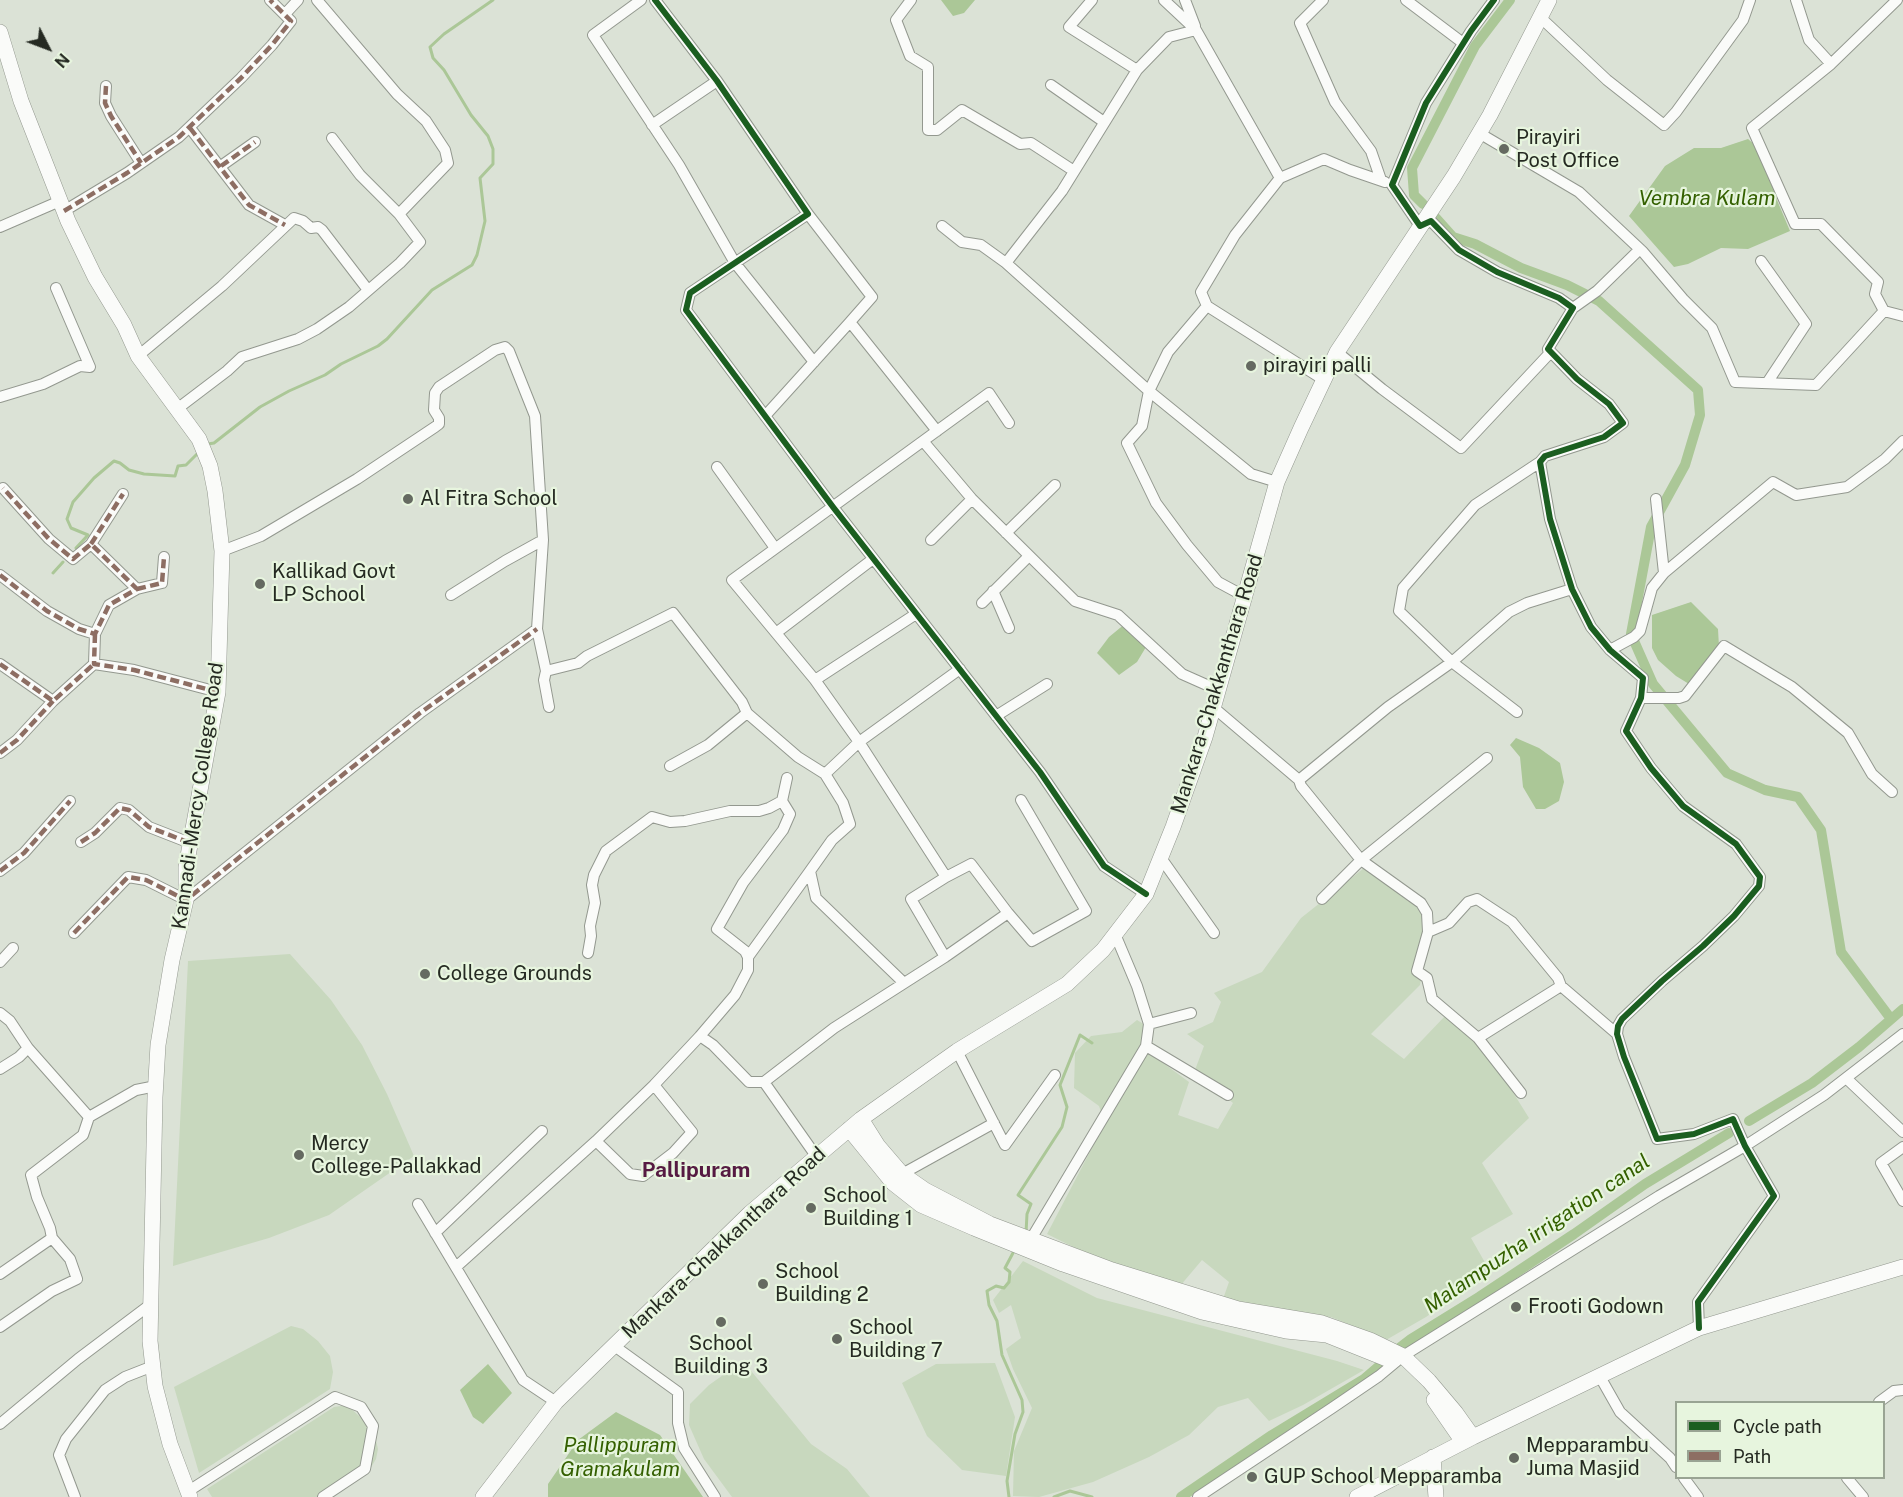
<!DOCTYPE html>
<html>
<head>
<meta charset="utf-8">
<style>
  body { margin:0 }
  #map { position:relative; width:1903px; height:1497px; overflow:hidden; background:#dbe2d6; font-family:"Public Sans",sans-serif }
  canvas { display:block }
  .legend { position:absolute; left:1675px; top:1401px; width:210px; height:78px; box-sizing:border-box; background:#e7f5de; border:2px solid #99a493; margin:0; padding:8px 10px; list-style:none; font-size:18px; color:#252a22 }
  .legend li { display:flex; align-items:center; gap:12px; height:30px }
  .legend b { width:30px; border:2px solid #99a493 }
  .north { position:absolute; left:18px; top:18px; width:60px; height:60px; -webkit-text-stroke:4px #e7f5de; paint-order:stroke; rotate:132deg; font-size:16px; font-weight:700; line-height:24px; text-align:center; color:#252a22 }
  .north::after { content:''; display:block; margin:auto; width:21px; height:27px; background:#252a22; clip-path:polygon(50% 0,100% 100%,50% 72%,0 100%) }
</style>
</head>
<body>
<div id="map">
<canvas width="1903" height="1497"></canvas>
<ul class="legend">
<li><b style="height:8px;background:#1b5e20"></b>Cycle path</li>
<li><b style="height:8px;background:#8d6e63"></b>Path</li>
</ul>
<div class="north">N</div>
</div>
<script>
const ctx = document.querySelector('canvas').getContext('2d');
ctx.lineJoin = 'round';
function fill(path, color) {
  ctx.fillStyle = color;
  ctx.fill(path, 'evenodd');
}
function poly(rows) {
  const path = new Path2D();
  for (const r of rows) {
    path.moveTo(r[0], r[1]);
    for (let i = 2; i < r.length; i += 2) path.lineTo(r[i], r[i + 1]);
  }
  return path;
}
function stroke(path, color, width, dash) {
  ctx.strokeStyle = color;
  ctx.lineWidth = width;
  ctx.lineCap = dash ? 'butt' : 'round';
  ctx.setLineDash(dash || []);
  ctx.stroke(path);
}
function write(font, color, halo, rows, align = 'center') {
  ctx.font = font + ' "Public Sans",sans-serif';
  ctx.lineWidth = 4.5;
  ctx.setLineDash([]);
  ctx.textBaseline = 'middle';
  ctx.strokeStyle = halo;
  ctx.fillStyle = color;
  for (const [text, x, y, turn = 0] of rows) {
    ctx.save();
    ctx.translate(x, y);
    ctx.rotate((+turn || 0) * Math.PI / 180);
    ctx.textAlign = isNaN(turn) ? turn : align;
    if (halo) ctx.strokeText(text, 0, 0);
    ctx.fillText(text, 0, 0);
    ctx.restore();
  }
}
fill(poly([
  [1364,868,1419,906,1428,938,1420,985,1371,1034,1404,1059,1446,1015,1491,1057,1529,1118,1482,1163,1513,1214,1471,1238,1491,1273,1426,1317,1386,1340,1331,1317,1276,1312,1223,1299,1229,1282,1202,1260,1180,1286,1106,1263,1047,1234,1105,1123,1099,1106,1074,1088,1075,1053,1091,1036,1122,1032,1137,1020,1150,1028,1144,1049,1189,1082,1178,1115,1218,1129,1233,1103,1195,1070,1204,1046,1187,1034,1213,1022,1221,1002,1214,993,1262,972,1301,918],
  [290,954,331,1000,362,1045,387,1094,414,1156,329,1215,269,1238,173,1266,188,961],
  [1023,1261,1097,1298,1337,1361,1364,1370,1303,1405,1269,1421,1248,1398,1218,1407,1189,1435,1149,1457,1093,1482,1039,1497,1013,1496,1014,1451,1032,1408,1013,1369,1006,1349,1021,1338,1011,1305,999,1313,993,1300],
  [291,1326,303,1329,318,1341,330,1356,333,1372,330,1389,199,1473,174,1387],
  [743,1361,811,1444,847,1469,870,1497,732,1497,704,1459,689,1425,690,1404,709,1385],
  [995,1363,1015,1417,1006,1476,962,1470,927,1436,902,1383,936,1364],
  [347,1405,369,1425,375,1436,378,1449,376,1459,370,1469,326,1497,212,1497,207,1489,334,1407]
]), '#c8d8be');
fill(poly([
  [941,0,975,0,964,13,953,16],
  [1748,139,1767,155,1777,200,1790,231,1748,249,1721,248,1688,264,1674,267,1629,216,1665,166,1694,148,1721,148],
  [1691,602,1718,629,1719,647,1689,684,1676,676,1658,660,1652,648,1652,615],
  [1126,623,1146,647,1137,662,1119,675,1097,653,1109,637],
  [1516,738,1539,748,1560,763,1564,782,1559,801,1545,809,1536,809,1523,787,1520,757,1510,745],
  [488,1364,512,1393,483,1424,473,1417,460,1390],
  [616,1412,660,1435,703,1497,548,1497,548,1484,578,1440]
]), '#abc797');
stroke(poly([
  [208,444,214,443,260,407,289,391,325,375,341,364,378,346,387,339,432,290,472,265,477,255,485,221,480,178,493,164,493,149,488,136,471,115,444,70,433,58,430,47,444,34,493,0],
  [76,548,88,535,71,528,67,519,73,502,94,478,114,461,120,463,129,470,144,474,175,476,178,466,186,465,198,453],
  [53,573,63,562],
  [1026,1233,1027,1214,1031,1204,1018,1195,1062,1127,1067,1107,1060,1085,1080,1035,1092,1043],
  [1009,1497,1007,1481,1015,1434,1023,1412,1022,1400,1002,1355,997,1321,989,1305,987,1291,996,1286,1004,1288,1009,1282,1010,1272,1005,1268,1014,1251],
  [1054,1497,1070,1491,1092,1497]
]), '#abc797', 3);
stroke(poly([
  [1423,204,1414,195,1412,168,1475,46,1510,0],
  [1436,218,1453,237,1475,244,1521,268,1567,285,1599,301,1698,390,1700,415,1685,465,1651,527,1631,634,1653,684,1727,773,1765,790,1798,797,1821,830,1841,952,1891,1019],
  [1749,1121,1812,1083,1859,1047,1903,1009],
  [1398,1349,1411,1339,1479,1297,1574,1234,1645,1184,1729,1133],
  [1181,1497,1272,1435,1364,1379,1378,1367]
]), '#abc797', 10);
const street = poly([
  [641,0,593,35,679,165,735,263,814,362],
  [655,0,717,81,808,214,690,293,686,310,833,507,1040,772,1104,866,1146,894],
  [911,0,896,20,910,56,928,67,928,130,937,130,962,110,1020,144,1031,143,1074,171],
  [1092,0,1069,27,1137,70],
  [1164,0,1196,30],
  [1185,0,1195,26],
  [1323,0,1300,23,1335,102,1371,151,1381,180],
  [1406,0,1463,43],
  [1494,0,1471,31,1426,103,1392,185,1420,226,1431,221,1459,250,1497,272,1559,298,1573,308,1548,349,1577,379,1609,404,1623,423,1604,437,1545,456,1540,462,1550,519,1572,589,1591,627,1610,650,1643,678,1641,698,1626,731,1651,768,1683,806,1736,844,1760,877,1759,886,1734,916,1703,946,1662,981,1622,1019,1618,1026,1617,1034,1624,1057,1657,1139,1694,1134,1733,1119,1745,1146,1774,1196,1698,1302,1699,1328],
  [1796,0,1809,40,1831,64,1897,0],
  [285,14,298,0],
  [1540,17,1607,80,1664,125,1676,112,1743,20,1750,0],
  [1831,64,1752,128,1795,224,1821,224,1878,282,1875,294,1884,311,1903,316],
  [1051,85,1104,122],
  [106,86,105,103,111,116,141,163],
  [652,125,717,81],
  [190,128,249,205,285,225],
  [1479,133,1579,192,1643,252,1683,299,1712,328,1735,382,1816,385,1884,311],
  [332,138,360,175,399,214],
  [221,166,255,142],
  [1280,178,1324,159,1350,170,1385,182],
  [64,211,127,173,179,137,241,78,272,45,291,21,270,0],
  [808,214,872,297,850,322,937,431],
  [942,226,962,242,981,245,1006,263,1149,391,1251,474,1277,482],
  [0,227,60,201],
  [1761,261,1806,324,1767,383],
  [1006,263,1062,191,1137,70,1169,37,1196,30,1280,178,1235,235,1201,292,1207,306],
  [1573,308,1597,291,1640,249],
  [1337,352,1382,389,1461,448,1549,354,1548,349],
  [138,356,222,286,294,218,303,221,311,228,318,227,322,230,368,290],
  [0,397,43,384,80,366,90,367,56,288],
  [177,409,227,371,242,357,298,339,317,329,349,307,400,263,420,242,399,214,448,163,445,150,426,121,397,94,317,0],
  [765,416,850,322],
  [923,441,972,499,1075,601,1118,615,1182,674,1218,690],
  [717,467,775,548],
  [1656,499,1664,573],
  [1006,533,1055,485],
  [931,540,972,499],
  [91,544,123,494],
  [222,551,261,536,357,479,435,427,439,424,439,418,434,410,435,393,439,387,495,350,505,347,509,351,535,416,543,540,537,629,546,671,544,680,549,707],
  [0,575,47,611,79,629,95,634,109,605,137,589,91,544,73,559,49,539,3,488],
  [137,589,162,583,164,557],
  [993,591,1009,628],
  [451,595,505,561,543,540],
  [1244,596,1218,582,1187,545,1156,503,1127,443,1142,426,1149,391,1168,352,1207,306,1324,380],
  [982,603,1029,556],
  [776,633,873,559],
  [95,634,94,664,134,670,218,692],
  [1610,650,1634,637,1640,631,1652,588,1664,573,1773,482,1796,495,1847,487,1885,459,1903,441],
  [0,664,53,701,94,664],
  [546,671,578,663,587,656,673,613,742,702,747,713,798,757,825,774,843,803,850,824,832,840,810,871,816,898,904,983],
  [815,680,916,614],
  [1641,698,1679,698,1685,696,1724,646,1792,687,1848,733,1872,774,1892,792],
  [1213,707,1299,780,1301,786,1361,860,1421,903,1427,913,1428,932,1417,971,1427,978,1432,999,1478,1038,1521,1093],
  [1517,712,1452,662,1399,611,1403,588,1475,505,1540,462],
  [996,716,1047,684],
  [0,753,17,740,53,701],
  [670,766,708,745,747,713],
  [825,774,859,742,960,669],
  [1299,780,1388,707,1452,662,1509,612,1527,603,1572,589],
  [81,842,95,833,120,808,129,810,149,827,190,843],
  [1161,858,1214,933],
  [0,871,24,853,70,801],
  [1322,899,1361,860,1487,758],
  [1008,913,971,864,946,877,859,742,815,680,732,580,989,393,1009,423],
  [1428,932,1449,923,1468,902,1477,899,1512,922,1558,978,1561,986,1478,1038],
  [74,933,128,877,146,880,186,900,420,713,537,629],
  [588,953,591,936,590,926,595,903,592,885,594,875,606,851,652,817,670,822,685,821,730,811,759,811,769,808,782,801,787,778],
  [748,957,745,951,717,929,743,883,783,830,790,814,782,801],
  [945,957,911,899,946,877],
  [0,962,13,948],
  [1561,986,1617,1034],
  [0,1013,10,1021,28,1048,19,1057,0,1069],
  [1149,1024,1191,1013],
  [700,1036,735,995,748,970,748,957,810,871],
  [1146,1046,1228,1095],
  [28,1048,89,1117],
  [957,1051,1005,1145,1055,1075],
  [1846,1078,1903,1132],
  [764,1082,816,1156],
  [596,1141,630,1174,643,1176,673,1153,692,1132,654,1085],
  [1903,1147,1881,1163,1903,1201],
  [902,1174,994,1123],
  [418,1204,523,1380,556,1402],
  [435,1233,542,1131],
  [1031,1239,1146,1046,1149,1024,1137,986,1115,934],
  [456,1267,596,1141,654,1085,700,1036,713,1045,749,1082,764,1082,834,1028,945,957,1008,913,1032,941,1086,911,1021,800],
  [0,1274,52,1238,50,1228,37,1197,31,1175,83,1135,89,1117,136,1090,156,1086],
  [0,1327,52,1291,77,1279,70,1259,52,1238],
  [613,1345,678,1392,678,1423,684,1448,715,1497],
  [1599,1375,1620,1412,1670,1458,1676,1467],
  [1879,1402,1894,1391,1903,1390],
  [0,1424,78,1359,151,1304],
  [1684,1478,1698,1497],
  [1847,1478,1863,1497],
  [187,1492,335,1397,361,1407,373,1426,365,1469,323,1497],
  [75,1497,59,1455,66,1439,105,1390,125,1377,153,1366],
  [1198,1497,1332,1408,1379,1376,1403,1356,1659,1196,1745,1146,1824,1095,1903,1034]
]);
const secondary = poly([
  [0,32,21,101,68,221,95,277,124,325,138,356,199,439,210,466,215,491,222,551,218,692,186,867,186,900,172,960,158,1045,155,1097,150,1341,155,1386,170,1444,190,1497],
  [861,1119,878,1146,902,1174,925,1190,990,1224,1112,1270,1238,1309,1322,1323,1370,1340,1403,1356,1429,1381,1456,1413,1473,1437],
  [849,1129,893,1183,921,1205,974,1228,1063,1264,1202,1312,1286,1331,1327,1335,1387,1359],
  [1434,1400,1463,1442],
  [1433,1457,1436,1497],
  [483,1497,556,1402,750,1213,861,1119,957,1051,1067,984,1103,950,1146,894,1173,827,1205,737,1277,482,1301,428,1337,352,1454,176,1490,115,1549,0],
  [1357,1497,1473,1437,1699,1328,1903,1267]
]);
stroke(street, '#93988f', 12);
stroke(secondary, '#93988f', 16);
stroke(street, '#fafbf9', 10);
stroke(secondary, '#fafbf9', 15);
stroke(poly([
  [106,86,105,103,111,116,141,163],
  [190,128,249,205,285,225],
  [221,166,255,142],
  [64,211,127,173,179,137,241,78,272,45,291,21,270,0],
  [91,544,123,494],
  [0,575,47,611,79,629,95,634,109,605,137,589,91,544,73,559,49,539,3,488],
  [137,589,162,583,164,557],
  [95,634,94,664,134,670,218,692],
  [0,664,53,701,94,664],
  [0,753,17,740,53,701],
  [81,842,95,833,120,808,129,810,149,827,190,843],
  [0,871,24,853,70,801],
  [74,933,128,877,146,880,186,900,420,713,537,629]
]), '#8d6e63', 4.5, [9, 4.5]);
stroke(poly([
  [655,0,717,81,808,214,690,293,686,310,833,507,1040,772,1104,866,1146,894],
  [1494,0,1471,31,1426,103,1392,185,1420,226,1431,221,1459,250,1497,272,1559,298,1573,308,1548,349,1577,379,1609,404,1623,423,1604,437,1545,456,1540,462,1550,519,1572,589,1591,627,1610,650,1643,678,1641,698,1626,731,1651,768,1683,806,1736,844,1760,877,1759,886,1734,916,1703,946,1662,981,1622,1019,1618,1026,1617,1034,1624,1057,1657,1139,1694,1134,1733,1119,1745,1146,1774,1196,1698,1302,1699,1328]
]), '#1b5e20', 6);
for (const [x, y, r, color] of [
  [1504,149,6,"#656a61"],
  [1251,366,6,"#656a61"],
  [408,499,6,"#656a61"],
  [260,584,6,"#656a61"],
  [425,974,6,"#656a61"],
  [299,1155,6,"#656a61"],
  [811,1208,6,"#656a61"],
  [763,1284,6,"#656a61"],
  [1516,1307,6,"#656a61"],
  [721,1322,6,"#656a61"],
  [837,1339,6,"#656a61"],
  [1514,1458,6,"#656a61"],
  [1252,1477,6,"#656a61"]
]) {
  const dot = new Path2D();
  dot.arc(x, y, r, 0, 2 * Math.PI);
  ctx.fillStyle = color;
  ctx.fill(dot);
  stroke(dot, '#e7f5de', 2);
}
write('20px', '#252a22', '#e7f5de', [
  ["Pirayiri",1516,138],
  ["Post Office",1516,161],
  ["pirayiri palli",1263,366],
  ["Al Fitra School",420,499],
  ["Kallikad Govt",272,572],
  ["LP School",272,595],
  ["College Grounds",437,974],
  ["Mercy",311,1144],
  ["College-Pallakkad",311,1167],
  ["School",823,1196],
  ["Building 1",823,1219],
  ["School",775,1272],
  ["Building 2",775,1295],
  ["Frooti Godown",1528,1307],
  ["School",849,1328],
  ["Building 7",849,1351],
  ["School",721,1344,"center"],
  ["Building 3",721,1367,"center"],
  ["Mepparambu",1526,1446],
  ["Juma Masjid",1526,1469],
  ["GUP School Mepparamba",1264,1477]
], 'left');
write('20px', '#252a22', '#e7f5de', [
  ["Mankara-Chakkanthara Road",1217,684,-73],
  ["Kannadi-Mercy College Road",198,796,-82],
  ["Mankara-Chakkanthara Road",724,1243,-43]
]);
write('italic 21px', '#346000', '#e7f5de', [
  ["Vembra Kulam",1707,199],
  ["Malampuzha irrigation canal",1537,1234,-34],
  ["Pallippuram",620,1446],
  ["Gramakulam",620,1470]
]);
write('bold 21px', '#561b42', '#e7f5de', [
  ["Pallipuram",696,1171]
]);
</script>
</body>
</html>
